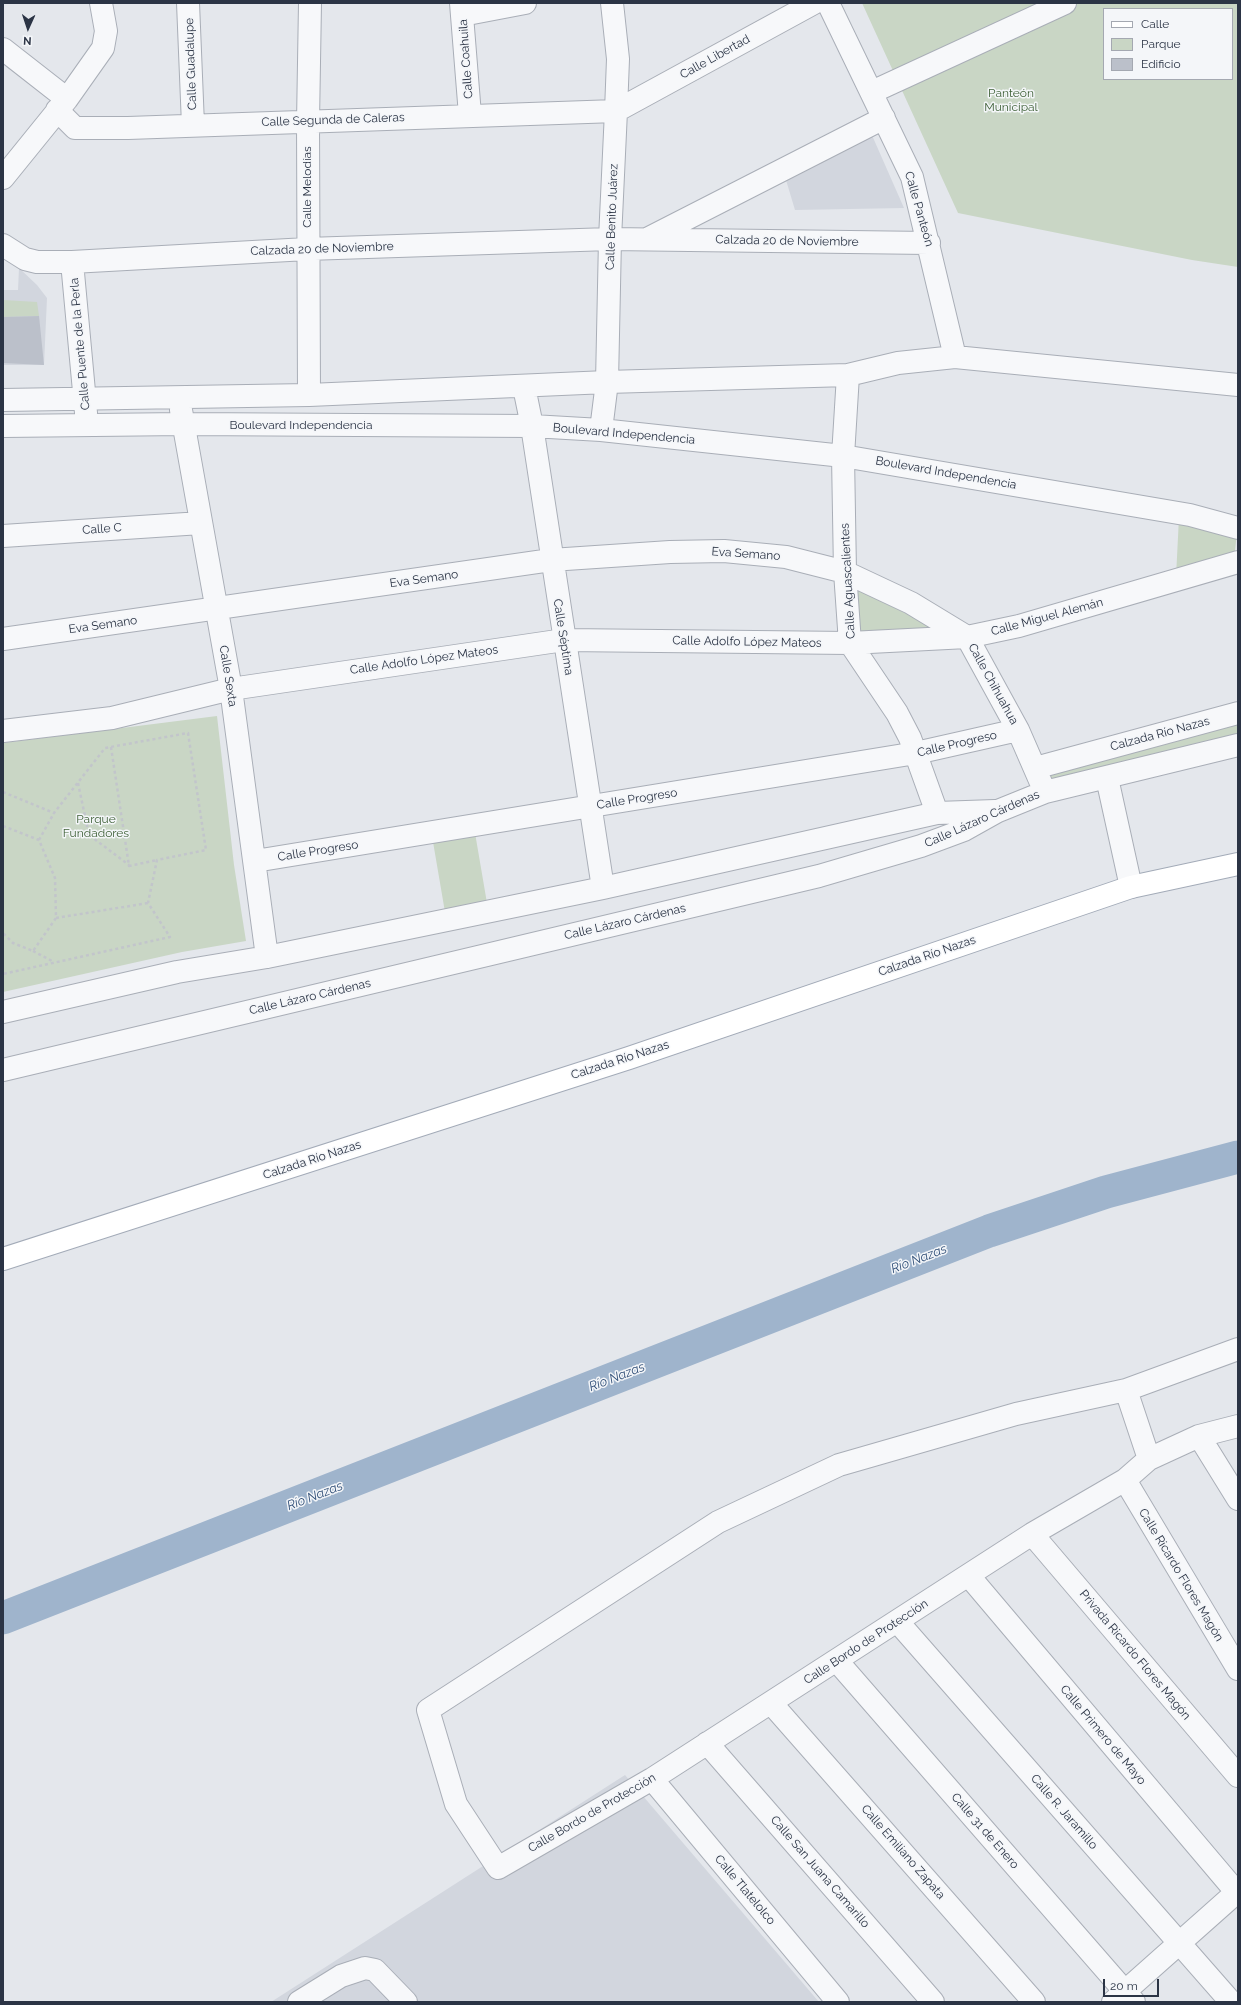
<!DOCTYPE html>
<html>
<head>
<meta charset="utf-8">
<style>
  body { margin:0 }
  #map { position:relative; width:1241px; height:2005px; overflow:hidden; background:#e4e7ec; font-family:Raleway,sans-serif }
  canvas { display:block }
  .frame { position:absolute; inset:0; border:4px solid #2b3445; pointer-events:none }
  .legend { position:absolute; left:1103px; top:8px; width:130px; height:72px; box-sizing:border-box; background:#f4f6f9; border:1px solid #a4a8b1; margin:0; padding:5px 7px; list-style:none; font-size:12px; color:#2b3445 }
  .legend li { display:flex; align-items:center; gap:8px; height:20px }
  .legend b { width:20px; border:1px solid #a4a8b1 }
  .north { position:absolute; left:8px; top:8px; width:40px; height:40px; -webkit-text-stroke:3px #f4f6f9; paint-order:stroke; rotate:183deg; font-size:11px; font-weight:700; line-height:16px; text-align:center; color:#2b3445 }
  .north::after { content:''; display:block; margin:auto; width:14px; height:18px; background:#2b3445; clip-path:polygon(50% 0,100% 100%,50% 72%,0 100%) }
  .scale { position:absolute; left:1103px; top:1979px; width:56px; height:18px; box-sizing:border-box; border:2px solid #2b3445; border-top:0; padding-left:5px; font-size:12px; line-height:14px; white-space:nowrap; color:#2b3445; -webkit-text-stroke:3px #f4f6f9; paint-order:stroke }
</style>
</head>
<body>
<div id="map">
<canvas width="1241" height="2005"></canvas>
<div class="frame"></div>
<ul class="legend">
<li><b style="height:5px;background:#fff"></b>Calle</li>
<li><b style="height:11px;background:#c9d6c5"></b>Parque</li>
<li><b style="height:11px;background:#bbc0ca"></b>Edificio</li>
</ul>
<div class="north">N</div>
<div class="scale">20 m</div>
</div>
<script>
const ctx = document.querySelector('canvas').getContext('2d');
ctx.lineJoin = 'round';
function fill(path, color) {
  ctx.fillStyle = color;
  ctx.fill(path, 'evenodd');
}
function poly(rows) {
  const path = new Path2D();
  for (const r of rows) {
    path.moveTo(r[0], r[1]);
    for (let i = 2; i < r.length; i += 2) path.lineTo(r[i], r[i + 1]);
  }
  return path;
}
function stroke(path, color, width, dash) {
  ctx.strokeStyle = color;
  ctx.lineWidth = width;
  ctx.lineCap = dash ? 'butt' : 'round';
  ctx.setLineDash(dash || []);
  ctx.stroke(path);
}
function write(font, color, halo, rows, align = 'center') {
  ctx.font = font + ' Raleway,sans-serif';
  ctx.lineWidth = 3;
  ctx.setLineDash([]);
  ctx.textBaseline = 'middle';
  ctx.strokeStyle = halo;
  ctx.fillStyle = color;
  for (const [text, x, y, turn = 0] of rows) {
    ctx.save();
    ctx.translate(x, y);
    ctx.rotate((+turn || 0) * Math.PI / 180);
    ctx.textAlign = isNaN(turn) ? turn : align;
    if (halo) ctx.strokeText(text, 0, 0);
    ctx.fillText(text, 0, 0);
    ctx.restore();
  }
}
fill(poly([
  [871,133,904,208,795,210,786,180],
  [19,268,37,285,47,298,44,365,3,365,3,290,18,290],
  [625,1775,819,2002,271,2002]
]), '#d2d6de');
fill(poly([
  [862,3,1238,3,1238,267,1192,260,958,213],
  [1104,9,1232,9,1232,79,1104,79],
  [3,300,37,302,39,316,3,317],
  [1179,517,1237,533,1234,559,1176,577],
  [858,590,948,634,859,637],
  [1238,715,1238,743,1052,788,1043,767],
  [217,716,234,865,246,941,182,952,3,992,3,743],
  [474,827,488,909,446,918,432,836]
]), '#c9d6c5');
stroke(poly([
  [3,1618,989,1231,1106,1192,1238,1157]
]), '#9fb4cc', 33);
fill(poly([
  [39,316,44,365,3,363,3,317]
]), '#bbc0ca');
const minor = poly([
  [188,3,193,125],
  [461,3,470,115],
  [828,3,912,177,955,357],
  [462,15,525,3],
  [3,49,67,99],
  [872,92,1065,3],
  [57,110,75,128,128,128,616,111,814,3],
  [3,178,67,99,103,48,106,31,101,3],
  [649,238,884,118],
  [3,245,25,259,37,262,72,262,307,249,610,239,929,243],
  [72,262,86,413],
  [848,375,843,456,845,572,850,643,897,713,910,738,937,813],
  [524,387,532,426,603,888],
  [309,395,308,122,310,3],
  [3,400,309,395,607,382,848,375,898,363,955,357,1238,385],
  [181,410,231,689,267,957],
  [3,426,184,424,532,426,601,430,843,456,1190,515,1238,528],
  [601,430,607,382,610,239,616,111,618,59,612,3],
  [3,536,201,523],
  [3,639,551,560,670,552,724,551,786,557,845,572,911,603,967,637,1018,730,1045,792],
  [3,731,112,718,231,689,564,640,850,643,967,637,1019,626,1238,562],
  [1035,768,1238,713],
  [1107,778,1131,887],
  [255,861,916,753,1018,730],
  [3,1012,177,972,267,957,603,888,937,813,995,811],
  [3,1070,819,876,921,846,964,830,998,811,1045,792,1238,745],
  [1238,1349,1126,1390,1016,1414,839,1465,718,1522,428,1710,456,1804,498,1868,652,1779,1032,1534,1125,1480,1149,1459,1199,1436,1238,1426],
  [1126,1390,1149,1459],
  [1199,1436,1238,1499],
  [1125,1480,1238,1669],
  [1032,1534,1238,1776],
  [969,1576,1238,1894],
  [897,1621,1231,2002],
  [837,1661,1134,2002],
  [771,1703,1034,2002],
  [707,1743,933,2002],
  [652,1779,838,2002],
  [299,2002,341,1976,365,1968,375,1970,406,2002],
  [1113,2002,1238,1891]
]);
const major = poly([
  [3,1259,629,1058,1131,887,1238,864]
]);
stroke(minor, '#a9aeb7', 24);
stroke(major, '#a3abb8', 24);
stroke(poly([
  [111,747,129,866,157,860],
  [78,783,89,835,129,865],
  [3,792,54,813,105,748,188,733,206,850,157,860,148,903,170,937,3,974],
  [3,826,39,840,55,878,56,918,33,951,13,943,3,933],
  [39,840,54,813],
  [56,918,148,903],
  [33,951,54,962]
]), '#c2c5cb', 2.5, [3, 3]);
stroke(minor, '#f7f8fa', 22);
stroke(major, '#fff', 22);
write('12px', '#2b3445', '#f4f6f9', [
  ["Calle Libertad",715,57,-29],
  ["Calle Coahuila",466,59,-94],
  ["Calle Guadalupe",191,64,-92],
  ["Calle Segunda de Caleras",333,120,-2],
  ["Calle Melodías",307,187,-90],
  ["Calle Panteón",919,209,74],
  ["Calle Benito Juárez",612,217,-88],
  ["Calzada 20 de Noviembre",787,241,1],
  ["Calzada 20 de Noviembre",322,249,-2],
  ["Calle Puente de la Perla",80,344,-95],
  ["Boulevard Independencia",301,425],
  ["Boulevard Independencia",624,434,5],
  ["Boulevard Independencia",946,473,10],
  ["Calle C",102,529,-4],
  ["Eva Semano",746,554,4],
  ["Eva Semano",424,579,-8],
  ["Calle Aguascalientes",848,581,-93],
  ["Calle Miguel Alemán",1047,617,-15],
  ["Eva Semano",103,625,-8],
  ["Calle Séptima",563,637,81],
  ["Calle Adolfo López Mateos",747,642,1],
  ["Calle Adolfo López Mateos",424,660,-8],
  ["Calle Sexta",228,676,81],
  ["Calle Chihuahua",993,684,61],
  ["Calzada Río Nazas",1160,734,-15],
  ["Calle Progreso",957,744,-13],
  ["Calle Progreso",637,799,-9],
  ["Calle Lázaro Cárdenas",982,819,-24],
  ["Calle Progreso",318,851,-9],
  ["Calle Lázaro Cárdenas",625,922,-13],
  ["Calzada Río Nazas",927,956,-19],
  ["Calle Lázaro Cárdenas",310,997,-13],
  ["Calzada Río Nazas",620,1060,-18],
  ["Calzada Río Nazas",312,1160,-18],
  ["Calle Ricardo Flores Magón",1181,1575,59],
  ["Calle Bordo de Protección",866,1642,-33],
  ["Privada Ricardo Flores Magón",1135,1655,50],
  ["Calle Primero de Mayo",1103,1735,50],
  ["Calle R. Jaramillo",1064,1812,49],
  ["Calle Bordo de Protección",592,1813,-30],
  ["Calle 31 de Enero",985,1831,49],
  ["Calle Emiliano Zapata",903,1852,49],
  ["Calle San Juana Camarillo",820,1872,49],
  ["Calle Tlatelolco",745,1890,50]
]);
write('12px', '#3f6138', '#f4f6f9', [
  ["Panteón",1011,93],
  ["Municipal",1011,107],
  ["Parque",96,819],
  ["Fundadores",96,833]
]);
write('italic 13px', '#34527a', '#f4f6f9', [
  ["Río Nazas",919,1259,-21],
  ["Río Nazas",617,1377,-21],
  ["Río Nazas",315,1496,-21]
]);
</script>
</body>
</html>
